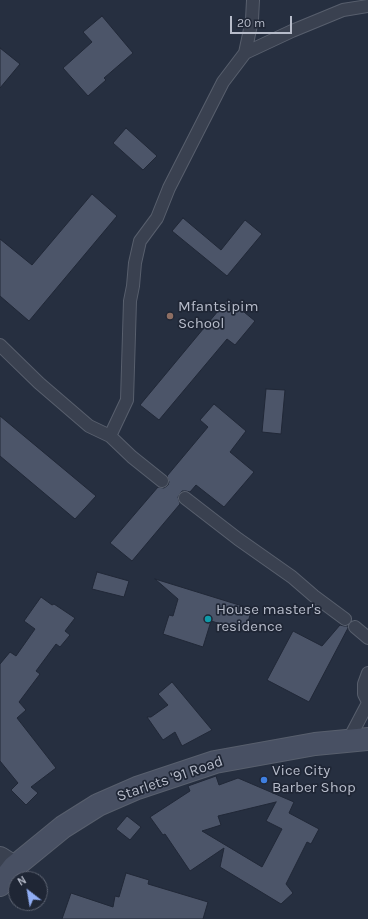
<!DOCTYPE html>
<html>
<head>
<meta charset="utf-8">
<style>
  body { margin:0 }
  #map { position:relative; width:368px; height:919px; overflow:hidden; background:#262f40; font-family:Karla,sans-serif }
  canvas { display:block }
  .north { position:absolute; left:8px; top:871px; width:40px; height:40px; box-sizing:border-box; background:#1f2635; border:1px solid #5c6271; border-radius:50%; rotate:329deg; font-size:11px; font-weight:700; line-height:16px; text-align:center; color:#b7bcca }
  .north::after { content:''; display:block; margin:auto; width:14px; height:18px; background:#91aef5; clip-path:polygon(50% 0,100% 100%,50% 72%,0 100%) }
  .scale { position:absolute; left:230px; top:16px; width:62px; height:18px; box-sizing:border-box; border:2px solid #b7bcca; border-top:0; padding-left:5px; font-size:12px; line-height:14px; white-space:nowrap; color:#b7bcca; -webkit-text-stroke:3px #1f2635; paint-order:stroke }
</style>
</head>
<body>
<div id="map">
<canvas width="368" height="919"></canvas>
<div class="north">N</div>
<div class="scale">20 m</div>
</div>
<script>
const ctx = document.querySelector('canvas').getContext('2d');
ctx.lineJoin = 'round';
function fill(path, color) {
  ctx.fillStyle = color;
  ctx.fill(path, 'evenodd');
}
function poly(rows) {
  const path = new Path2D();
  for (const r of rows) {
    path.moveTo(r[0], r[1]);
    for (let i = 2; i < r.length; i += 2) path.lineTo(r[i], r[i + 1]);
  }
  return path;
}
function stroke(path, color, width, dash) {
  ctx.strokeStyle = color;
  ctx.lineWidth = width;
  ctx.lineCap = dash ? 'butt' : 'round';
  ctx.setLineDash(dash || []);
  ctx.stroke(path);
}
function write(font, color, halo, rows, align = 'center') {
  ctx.font = font + ' Karla,sans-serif';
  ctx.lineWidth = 3.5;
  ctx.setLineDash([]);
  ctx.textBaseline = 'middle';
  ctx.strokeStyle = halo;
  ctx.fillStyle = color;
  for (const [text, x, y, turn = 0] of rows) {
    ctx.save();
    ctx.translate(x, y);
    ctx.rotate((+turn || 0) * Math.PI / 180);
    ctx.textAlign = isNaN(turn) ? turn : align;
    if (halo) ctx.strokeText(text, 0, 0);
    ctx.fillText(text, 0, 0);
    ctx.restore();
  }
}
const building = poly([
  [102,16,133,53,104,78,106,80,88,96,63,68,92,42,83,32,102,16],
  [0,48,20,64,0,88,0,48],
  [126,128,157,156,143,170,113,143,126,128],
  [92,194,117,216,29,321,0,296,0,239,32,265,92,194],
  [183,218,221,250,245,220,262,234,227,276,172,231,183,218],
  [228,299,255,321,235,345,227,339,159,420,140,405,228,299],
  [266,389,285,390,281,434,262,432,266,389],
  [214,404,246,431,230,452,254,472,224,507,196,485,190,492,186,491,182,491,178,497,180,504,132,561,110,543,158,487,164,488,168,485,169,482,167,476,208,427,200,420,214,404],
  [0,416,96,496,75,519,0,456,0,416],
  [97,572,129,581,124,597,92,589,97,572],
  [155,579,252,609,245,631,211,621,203,647,163,634,169,615,173,616,178,599,155,579],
  [41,597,52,605,54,604,75,618,65,631,70,635,60,647,56,644,36,671,40,674,19,702,26,710,17,718,56,768,31,787,38,793,26,805,11,790,18,783,0,761,0,664,10,652,16,656,35,629,24,621,41,597],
  [340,625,344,626,348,626,348,628,309,702,267,680,293,631,322,646,340,625],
  [172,682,212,730,182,746,175,732,163,740,147,717,151,717,168,705,158,694,172,682],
  [216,776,219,785,238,778,294,802,289,813,319,829,311,844,307,842,286,884,293,893,281,904,220,867,224,848,190,871,165,834,163,835,150,817,190,791,188,786,216,776],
  [276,802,266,821,282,829,262,867,202,831,221,825,218,816,276,802],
  [127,816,141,827,130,840,116,829,127,816],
  [126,873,149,880,148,884,208,902,203,919,62,919,71,893,113,907,115,896,119,897,126,873]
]);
fill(building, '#4c5569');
stroke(building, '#212837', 1);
const lane = poly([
  [245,53,292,31,343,10,368,6],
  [0,345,39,383,89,426,110,436,132,457,162,481],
  [110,436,127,400,130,301,133,286,135,263,140,241,157,218,169,188,223,82,245,53,252,20,253,0],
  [185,498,238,539,292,577,314,596,345,619],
  [355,627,368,638],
  [368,673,364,684,364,694,368,702],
  [348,741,368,703]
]);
const street = poly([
  [0,858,14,867]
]);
const secondary = poly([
  [0,885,14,867,63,827,98,805,137,788,215,762,315,744,368,739]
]);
stroke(lane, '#585f6d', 14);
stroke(street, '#585f6d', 24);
stroke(secondary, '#585f6d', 24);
stroke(lane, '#3a4150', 12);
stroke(street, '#3a4150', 22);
stroke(secondary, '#485063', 22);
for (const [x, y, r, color] of [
  [170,316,4,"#8d6e63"],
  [208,619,4,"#0f9aa8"],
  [264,780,4,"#3f7fe0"]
]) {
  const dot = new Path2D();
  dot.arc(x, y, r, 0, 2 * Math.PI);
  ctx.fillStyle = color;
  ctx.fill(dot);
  stroke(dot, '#1f2635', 1.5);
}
write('15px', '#b7bcca', '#1f2635', [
  ["Mfantsipim",178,307],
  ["School",178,324],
  ["House master's",216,610],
  ["residence",216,627],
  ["Vice City",272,771],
  ["Barber Shop",272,788]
], 'left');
write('15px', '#b7bcca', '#1f2635', [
  ["Starlets '91 Road",170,779,-19]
]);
</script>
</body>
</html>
